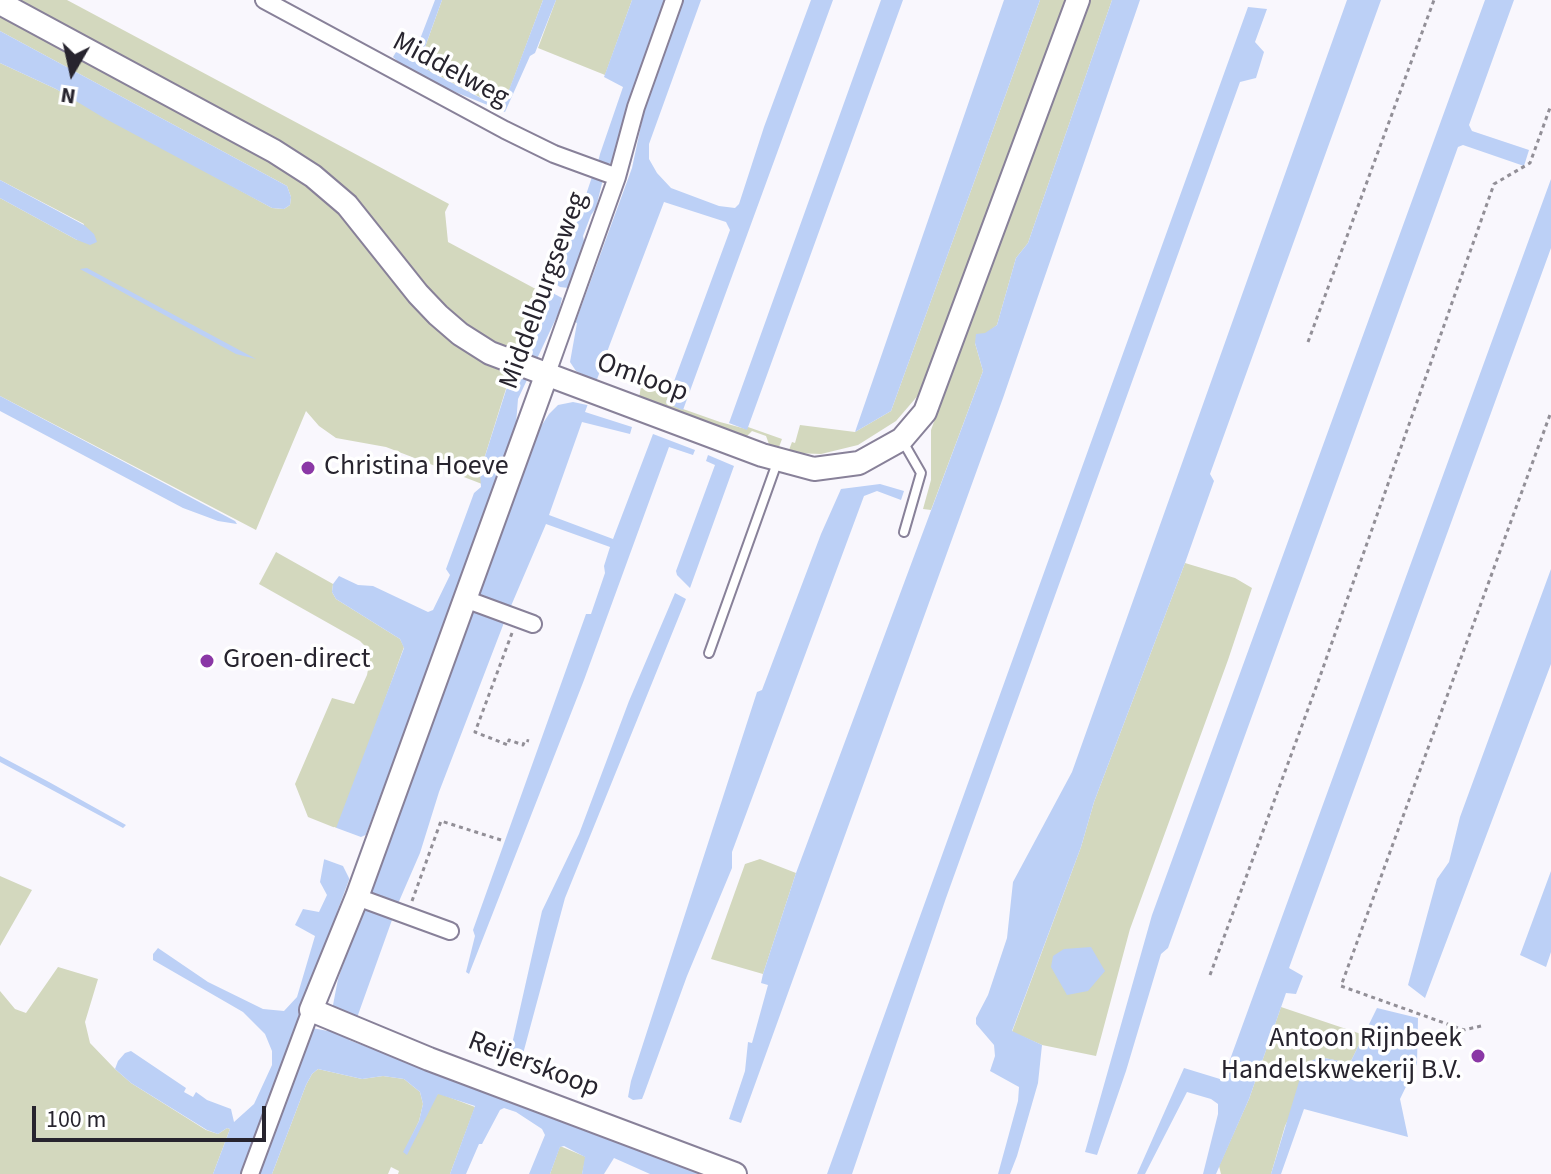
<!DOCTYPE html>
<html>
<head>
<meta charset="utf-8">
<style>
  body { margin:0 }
  #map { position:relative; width:1551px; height:1174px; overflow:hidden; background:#f9f7fd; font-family:"Source Sans 3",sans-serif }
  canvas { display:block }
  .north { position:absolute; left:32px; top:32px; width:80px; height:80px; -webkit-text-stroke:6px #fff; paint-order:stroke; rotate:189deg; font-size:22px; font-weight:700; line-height:32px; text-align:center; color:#27242e }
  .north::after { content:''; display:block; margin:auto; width:28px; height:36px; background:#27242e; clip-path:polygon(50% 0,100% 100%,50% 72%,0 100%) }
  .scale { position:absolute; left:32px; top:1106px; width:234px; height:36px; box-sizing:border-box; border:4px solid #27242e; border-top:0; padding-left:10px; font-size:24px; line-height:28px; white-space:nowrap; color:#27242e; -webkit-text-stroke:6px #fff; paint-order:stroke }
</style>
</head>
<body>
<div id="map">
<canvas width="1551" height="1174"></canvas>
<div class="north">N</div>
<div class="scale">100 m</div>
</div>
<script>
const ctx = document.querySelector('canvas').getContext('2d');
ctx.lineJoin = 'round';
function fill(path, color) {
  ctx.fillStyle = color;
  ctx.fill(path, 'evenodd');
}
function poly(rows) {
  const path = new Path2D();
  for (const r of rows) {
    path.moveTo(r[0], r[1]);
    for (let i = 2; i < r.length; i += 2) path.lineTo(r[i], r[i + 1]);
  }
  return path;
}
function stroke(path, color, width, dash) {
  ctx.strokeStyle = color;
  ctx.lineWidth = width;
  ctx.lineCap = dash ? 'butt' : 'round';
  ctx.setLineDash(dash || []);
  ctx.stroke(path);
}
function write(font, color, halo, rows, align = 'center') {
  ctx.font = font + ' "Source Sans 3",sans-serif';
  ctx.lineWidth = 7;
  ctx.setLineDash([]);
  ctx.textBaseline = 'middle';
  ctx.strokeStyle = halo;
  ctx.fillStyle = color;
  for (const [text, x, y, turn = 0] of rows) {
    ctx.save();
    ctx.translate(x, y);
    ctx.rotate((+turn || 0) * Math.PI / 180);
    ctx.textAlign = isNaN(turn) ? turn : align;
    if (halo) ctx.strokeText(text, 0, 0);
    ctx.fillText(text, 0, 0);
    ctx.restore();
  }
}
fill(poly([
  [12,0,67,0,449,204,445,212,448,242,545,294,517,354,481,335,432,297,371,219],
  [442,0,543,0,503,107,493,104,422,67,420,61],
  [556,0,632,0,605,75,538,48],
  [1040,0,1069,0,927,385,896,421,858,445,821,454,794,453,789,450,792,442,795,443,800,425,855,432,891,411],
  [1087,0,1112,0,1028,243,1016,258,997,325,975,343,983,371,931,510,923,509,931,480,931,430],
  [0,11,267,155,326,196,449,338,468,353,510,376,480,472,482,484,386,447,336,438,319,426,306,411,256,530,0,396,0,198,77,240,84,224,0,180,0,63,56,89,272,208,284,209,290,205,291,197,287,186,0,31],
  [642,381,669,391,666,403,720,422,746,429,748,427,782,439,779,447,770,447,766,436,752,431,743,440,639,398],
  [276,552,333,584,332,592,336,599,400,639,404,647,338,829,308,817,295,784,332,698,354,704,367,675,370,659,367,648,360,641,259,584],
  [1185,563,1235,578,1252,588,1228,660,1130,929,1096,1056,1042,1045,1012,1032,1081,847,1094,802],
  [760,859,796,873,763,974,711,959,745,864],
  [0,876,32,890,0,946],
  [58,967,98,979,85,1022,90,1043,115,1069,131,1083,206,1130,218,1134,227,1128,230,1129,213,1174,0,1174,0,991,15,1009,26,1013],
  [1281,1007,1364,1035,1350,1063,1319,1057,1285,1126,1271,1174,1221,1174,1219,1166,1249,1099],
  [318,1069,362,1079,383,1076,404,1079,420,1092,423,1104,419,1121,404,1152,438,1093,475,1107,450,1174,398,1174,399,1171,391,1167,388,1174,272,1174,306,1085,312,1074],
  [560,1146,586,1157,582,1174,550,1174]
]), '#d3d8be');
fill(poly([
  [435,0,442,0,420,61,422,67,492,104,503,106,543,0,556,0,535,53,530,56,505,112,445,88,404,67,393,57,396,52,412,60],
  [632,0,666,0,611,163,603,164,598,162,600,154,623,87,604,77],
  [681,0,701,0,649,144,649,159,657,173,671,188,719,206,735,208,739,204,764,127,811,0,833,0,683,410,666,403,730,230,726,222,664,202,610,344,585,412,632,427,630,434,582,422,549,515,613,539,653,434,695,450,693,455,669,447,584,680,469,974,466,972,475,936,473,930,586,614,591,614,605,573,604,566,610,547,546,524,505,620,439,792,420,853,397,906,349,1040,700,1174,650,1174,614,1158,604,1174,582,1174,585,1157,564,1146,560,1147,550,1174,529,1174,545,1135,542,1129,516,1112,504,1108,500,1110,482,1144,479,1144,466,1174,450,1174,475,1106,438,1094,407,1155,403,1152,419,1121,423,1104,420,1092,404,1079,383,1076,362,1079,318,1069,312,1074,306,1085,272,1174,259,1174,305,1049,305,1038,312,1028,328,1031,338,979,364,907,537,430,552,409,576,321,632,168,650,83],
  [881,0,903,0,747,430,729,423],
  [1004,0,1040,0,891,411,855,432],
  [1112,0,1140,0,1003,398,741,1123,729,1119,745,1071,748,1042,752,1043,768,985,761,983,763,974,796,873,983,371,975,343,976,334,985,333,997,325,1016,258,1028,243],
  [1347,0,1381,0,1210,474,1214,481,1185,563,1094,802,1081,847,1012,1031,1042,1045,1038,1083,1017,1156,1010,1174,998,1174,1018,1101,1019,1087,990,1071,995,1056,994,1045,976,1024,976,1018,988,995,1007,938,1013,882,1072,772],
  [1485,0,1514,0,1469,125,1472,131,1529,150,1524,166,1463,145,1458,147,1168,948,1161,954,1126,1071,1097,1155,1085,1152,1152,915],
  [1248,7,1267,9,1255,42,1264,52,1256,78,1240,82,946,898,852,1174,827,1174],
  [0,31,287,186,291,197,290,205,284,209,272,208,104,118,56,89,0,63],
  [593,174,603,179,596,208,591,215,583,236,585,246,572,281,568,288,560,287,554,283,555,272,572,236],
  [1551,179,1551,248,1289,968,1303,976,1296,994,1286,993,1249,1099,1216,1174,1203,1174,1218,1114,1218,1104,1211,1099,1187,1092,1145,1174,1137,1174,1184,1068,1220,1079,1224,1076],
  [0,180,84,225,94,234,97,242,90,245,77,240,0,198],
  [87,268,256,359,236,354,80,269],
  [547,290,562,298,559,312,518,399,516,424,488,507,337,912,336,926,246,1174,213,1174,230,1129,227,1128,218,1134,207,1130,131,1083,115,1069,118,1061,125,1053,131,1051,186,1088,184,1092,193,1097,196,1092,207,1100,231,1109,234,1122,254,1104,272,1065,272,1051,265,1034,243,1012,153,960,153,954,158,948,208,982,263,1009,284,1011,297,997,315,936,295,925,303,909,319,912,327,895,320,882,324,860,404,648,400,639,336,599,332,592,333,584,339,576,358,585,373,586,428,612,433,610,450,575,446,569,474,493,481,487,480,472,521,343],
  [0,396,235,521,237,524,218,521,183,508,0,411],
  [708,455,734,466,690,588,677,575,676,571,715,465,706,461],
  [880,484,904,491,901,500,877,491,864,496,732,852,732,868,687,976,644,1094,642,1099,633,1100,628,1097,631,1081,757,692,762,690,821,534,841,489],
  [1551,569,1551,664,1425,998,1408,985,1437,879,1449,862,1460,817],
  [675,593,686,599,565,898,520,1065,508,1062,542,911,579,834,629,701],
  [0,756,49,782,126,825,123,828,0,762],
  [1551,871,1551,952,1546,967,1520,955],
  [1091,947,1105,971,1088,991,1067,995,1051,967,1053,956,1064,949],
  [1377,1008,1418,1018,1417,1064,1400,1099,1408,1137,1304,1109,1281,1174,1271,1174,1304,1065,1319,1057,1350,1063]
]), '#bcd0f6');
fill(poly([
  [572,321,577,323,570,362,576,371,600,383,592,406,573,402,558,405,549,414,536,434,533,429,548,407,565,360],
  [334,827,361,837,370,833,352,884,343,866,321,858]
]), '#f9f7fd');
const service = poly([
  [902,440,921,473,904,532],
  [709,653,778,460]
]);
const minor = poly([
  [264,0,505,130,554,154,617,177],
  [546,376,617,177,636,107,674,0],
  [465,599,533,624],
  [357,897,450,931],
  [250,1174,311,1010]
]);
const tertiary = poly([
  [0,3,274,151,313,176,347,205,418,294,438,315,460,334,490,353,762,455,814,469,859,463,902,439,925,412,1078,0],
  [546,376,357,897,311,1010,429,1059,735,1174]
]);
stroke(service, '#888199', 12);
stroke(minor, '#888199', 20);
stroke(tertiary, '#888199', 26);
stroke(poly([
  [1308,342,1434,0],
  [512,633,475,732,508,745,509,740,523,745,525,740,529,741],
  [412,901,441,821,501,840],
  [1210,975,1318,682,1494,184,1530,163,1551,105],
  [1481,1026,1464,1030,1341,986,1551,412]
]), '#928f97', 3, [4, 4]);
stroke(service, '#fff', 8);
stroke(minor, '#fff', 16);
stroke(tertiary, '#fff', 22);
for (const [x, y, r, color] of [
  [308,468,8,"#8b38a6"],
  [207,661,8,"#8b38a6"],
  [1478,1056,8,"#8b38a6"]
]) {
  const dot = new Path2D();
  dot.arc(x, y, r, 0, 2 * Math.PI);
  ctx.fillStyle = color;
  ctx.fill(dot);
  stroke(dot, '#fff', 3);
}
write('28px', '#27242e', '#fff', [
  ["Middelweg",450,71,28],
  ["Middelburgseweg",545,291,-70],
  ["Omloop",642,379,20],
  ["Reijerskoop",533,1066,21]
]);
write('28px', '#27242e', '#fff', [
  ["Christina Hoeve",324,468],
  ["Groen-direct",223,661],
  ["Antoon Rijnbeek",1462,1040,"right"],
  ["Handelskwekerij B.V.",1462,1072,"right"]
], 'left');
</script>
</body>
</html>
